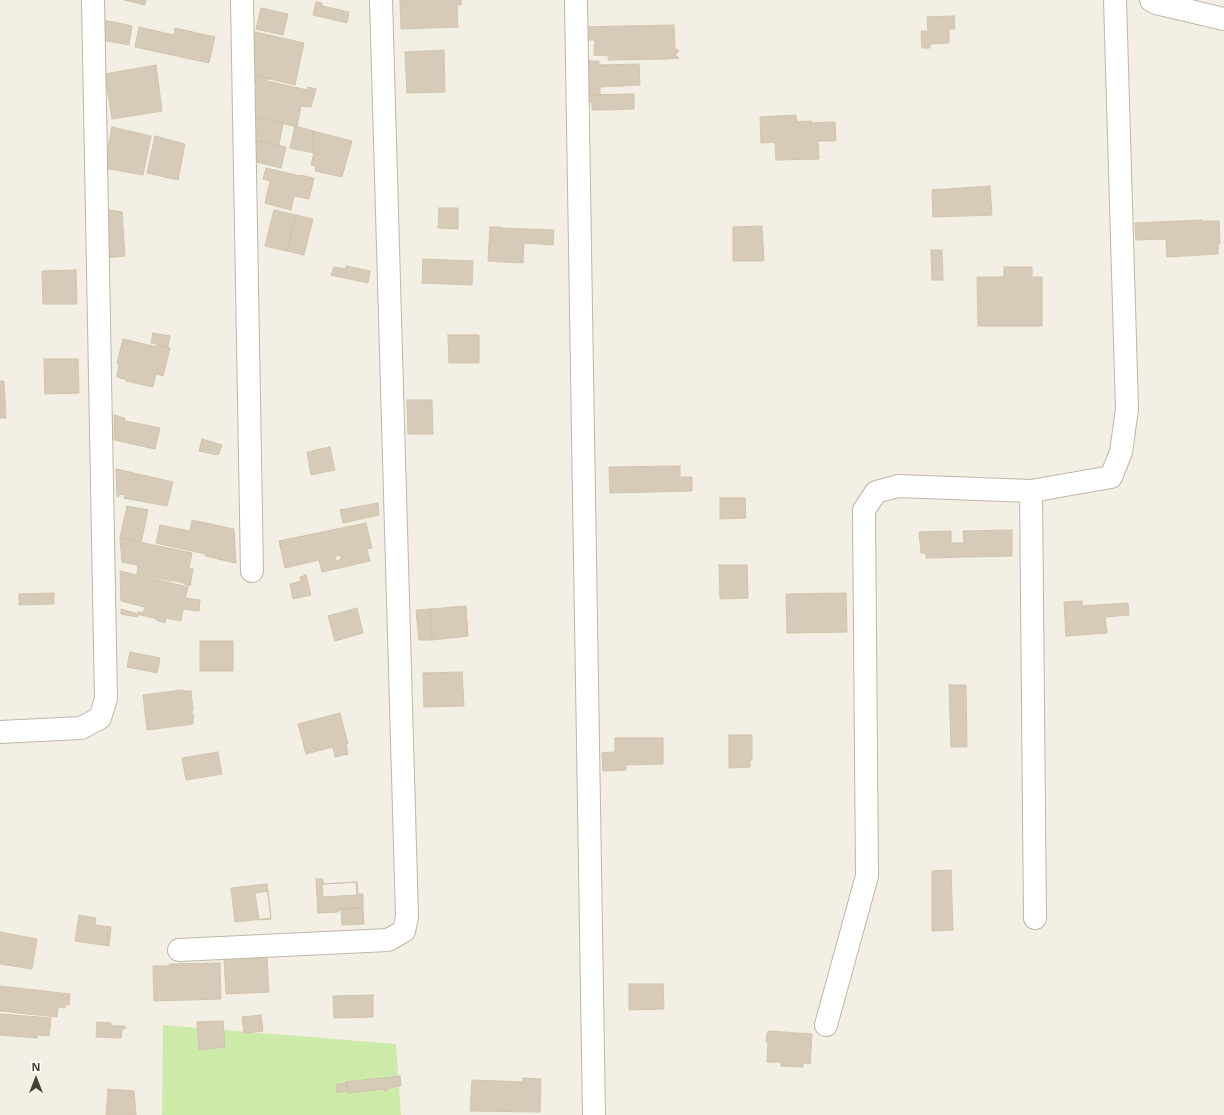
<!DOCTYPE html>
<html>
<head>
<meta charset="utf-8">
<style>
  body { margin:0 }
  #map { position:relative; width:1224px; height:1115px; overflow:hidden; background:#f3efe4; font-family:"Noto Sans",sans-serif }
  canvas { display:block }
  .north { position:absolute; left:16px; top:1059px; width:40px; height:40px; -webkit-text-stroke:3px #fff; paint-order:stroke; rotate:0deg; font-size:11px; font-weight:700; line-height:16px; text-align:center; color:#463f33 }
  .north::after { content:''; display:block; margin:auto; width:14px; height:18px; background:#463f33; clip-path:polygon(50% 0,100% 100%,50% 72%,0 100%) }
</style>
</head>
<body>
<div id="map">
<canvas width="1224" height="1115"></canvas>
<div class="north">N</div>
</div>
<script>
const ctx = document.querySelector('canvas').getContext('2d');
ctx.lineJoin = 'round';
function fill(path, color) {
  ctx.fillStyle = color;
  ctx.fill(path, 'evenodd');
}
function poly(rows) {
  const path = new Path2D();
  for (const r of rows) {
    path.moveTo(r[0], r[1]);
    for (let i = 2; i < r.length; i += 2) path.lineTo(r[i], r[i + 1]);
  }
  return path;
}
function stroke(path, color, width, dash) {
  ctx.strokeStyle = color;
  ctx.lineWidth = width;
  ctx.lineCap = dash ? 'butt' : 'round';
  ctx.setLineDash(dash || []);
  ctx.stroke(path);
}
fill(poly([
  [163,1025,396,1044,401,1115,162,1115]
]), '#cceba9');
const building = poly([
  [125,0,146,0,145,5,125,0],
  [400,0,461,0,461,5,457,5,458,27,401,29,400,0],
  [316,2,322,3,322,6,349,12,347,23,313,15,316,2],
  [261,8,288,14,283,35,256,29,261,8],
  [954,16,955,29,949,29,949,43,930,44,930,48,922,48,921,31,928,31,927,17,954,16],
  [100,19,132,26,129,45,97,39,100,19],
  [674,25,675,48,679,51,675,55,679,58,667,59,608,60,608,58,610,58,610,56,594,55,595,41,594,40,583,40,580,27,674,25],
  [139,27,174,35,175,28,215,37,209,63,135,47,139,27],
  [251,31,304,43,295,85,249,74,251,31],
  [444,50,445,92,407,93,405,52,444,50],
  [580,61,599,61,599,65,639,64,640,85,600,87,600,95,581,95,580,61],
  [156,65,162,111,112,119,105,74,156,65],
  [252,75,268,79,267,81,307,90,308,87,316,89,311,107,301,106,297,127,250,116,257,85,253,84,252,75],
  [634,94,634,109,601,110,592,110,592,102,586,102,583,95,634,94],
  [796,115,797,122,811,121,811,123,835,122,836,141,818,141,819,159,776,160,775,142,761,143,760,117,796,115],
  [253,116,283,123,279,145,254,140,253,116],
  [295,126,313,131,313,152,314,153,290,148,295,126],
  [112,127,151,136,143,175,104,168,112,127],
  [313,131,352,141,342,177,315,171,316,166,311,165,314,153,313,152,313,131],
  [155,136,185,144,178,180,147,173,155,136],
  [254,140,286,147,281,168,256,162,254,140],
  [266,168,300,176,300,175,314,178,309,199,294,196,291,210,265,203,270,181,263,179,266,168],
  [990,186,992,215,933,217,932,190,990,186],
  [439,208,458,208,458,229,438,228,439,208],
  [110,210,122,212,125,256,105,258,102,211,110,210],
  [274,210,296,215,287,251,265,246,274,210],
  [296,215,313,219,304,255,287,251,296,215],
  [1201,220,1201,221,1219,221,1220,244,1218,244,1218,254,1167,257,1166,239,1136,240,1135,223,1201,220],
  [762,226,764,261,733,261,733,227,762,226],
  [490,227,501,227,501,228,554,230,553,245,524,243,523,263,488,261,490,227],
  [931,250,942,250,943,280,932,280,931,250],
  [423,259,473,261,472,285,422,283,423,259],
  [346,266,370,271,368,283,331,275,334,267,346,269,346,266],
  [1004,267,1032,267,1032,277,1042,277,1042,326,978,326,977,277,1004,277,1004,267],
  [75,270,76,270,77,304,43,304,42,271,75,270],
  [153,333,170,336,168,347,151,343,153,333],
  [448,335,479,335,479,363,449,363,448,335],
  [123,339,157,347,157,345,170,348,163,376,156,374,153,387,126,381,127,380,117,377,119,364,117,363,123,339],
  [44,359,78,359,79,393,45,394,44,359],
  [0,381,4,381,6,418,0,418,0,381],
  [407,400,432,400,433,434,408,434,407,400],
  [114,415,125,418,124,425,125,425,126,421,160,428,155,449,114,440,114,415],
  [202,439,222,445,219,454,217,455,199,451,202,439],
  [330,447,335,470,311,475,307,452,330,447],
  [680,466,680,477,692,477,692,491,610,493,609,467,680,466],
  [116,469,173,482,167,506,124,498,125,495,119,494,118,497,117,497,116,469],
  [720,498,745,498,746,518,720,519,720,498],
  [378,503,379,515,343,523,340,510,378,503],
  [127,506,148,510,141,543,120,538,127,506],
  [192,520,234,529,236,563,205,556,205,554,156,543,160,525,190,531,192,520],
  [366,523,372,548,367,549,370,561,322,572,319,560,285,568,279,541,366,523],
  [340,555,342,559,336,561,335,556,340,555],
  [1012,530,1012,556,926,558,926,553,921,553,919,532,951,531,951,543,964,543,963,531,1012,530],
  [120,538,192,553,189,568,193,569,190,586,184,584,184,583,171,580,171,581,137,574,138,565,122,562,120,538],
  [719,565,747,565,748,598,720,599,719,565],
  [120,571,188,587,185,598,200,600,199,611,183,609,181,621,166,618,165,623,156,620,157,619,141,615,138,615,137,617,121,614,121,609,138,614,138,612,143,613,145,607,121,601,120,571],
  [306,575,311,595,293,599,290,584,301,581,300,577,306,575],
  [54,593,54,604,19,605,19,594,54,593],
  [846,593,847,632,787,633,786,594,846,593],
  [1082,601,1082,606,1128,603,1129,615,1105,617,1107,633,1066,636,1064,602,1082,601],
  [466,606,468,636,432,640,430,609,466,606],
  [357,608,363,633,335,641,328,616,357,608],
  [430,609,432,640,419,640,416,610,430,609],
  [200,641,233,641,233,671,200,671,200,641],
  [130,652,160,658,157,673,127,667,130,652],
  [462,672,464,706,424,707,423,673,462,672],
  [949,685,966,685,967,747,951,747,949,685],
  [182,690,184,691,191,691,193,710,192,710,192,714,193,714,194,717,193,717,193,724,147,730,143,695,182,690],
  [340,713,348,744,346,744,348,754,335,757,333,747,306,754,298,724,340,713],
  [729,735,752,735,752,760,750,760,750,767,729,768,729,735],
  [615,738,663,738,663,764,626,765,626,770,603,771,602,753,615,752,615,738],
  [218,752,222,774,186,780,182,758,218,752],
  [951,870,953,930,932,931,932,871,951,870],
  [316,879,323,879,323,884,356,882,357,894,363,894,363,908,341,909,338,912,318,913,316,879],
  [357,882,358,895,323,897,322,884,357,882],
  [267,884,271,918,235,922,231,888,267,884],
  [268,891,271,919,259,920,255,893,268,891],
  [363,908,364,924,342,925,341,909,363,908],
  [79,915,96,918,95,925,111,927,109,946,75,941,79,915],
  [0,932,37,939,32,969,0,964,0,932],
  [224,958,267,958,269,992,226,994,224,958],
  [220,963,221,999,154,1001,153,966,167,966,170,964,220,963],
  [629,984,663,984,664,1009,629,1010,629,984],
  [0,986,70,994,69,1005,65,1004,65,1008,58,1007,57,1017,0,1011,0,986],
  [373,995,373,1017,334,1018,333,996,373,995],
  [0,1014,51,1018,49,1036,37,1035,37,1038,0,1035,0,1014],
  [261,1015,263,1031,244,1033,242,1017,261,1015],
  [223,1021,225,1047,199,1050,197,1022,223,1021],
  [97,1022,111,1023,111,1026,125,1026,125,1029,122,1029,121,1038,96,1037,97,1022],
  [769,1031,812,1034,810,1064,803,1063,803,1067,781,1066,781,1062,767,1062,768,1042,766,1042,767,1033,768,1033,769,1031],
  [400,1076,401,1086,388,1088,388,1090,384,1091,383,1089,348,1093,346,1082,400,1076],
  [523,1078,541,1079,540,1112,470,1111,472,1080,523,1082,523,1078],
  [345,1083,347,1084,348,1090,337,1093,336,1085,345,1083],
  [108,1089,134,1091,136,1115,106,1115,108,1089]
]);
fill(building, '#d6cbb8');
stroke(building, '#d1c3ab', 1);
const street = poly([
  [242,0,252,571],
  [576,0,594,1115],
  [1151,0,1156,3,1224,19],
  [1031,491,1035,918],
  [0,732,81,728,100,718,106,699,93,0],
  [179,950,388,940,404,931,407,917,381,0],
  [826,1025,867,876,864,510,876,492,898,486,1031,491,1111,477,1121,452,1127,409,1115,0]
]);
stroke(street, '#bfb7a6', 24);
stroke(street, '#fff', 22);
</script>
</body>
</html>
